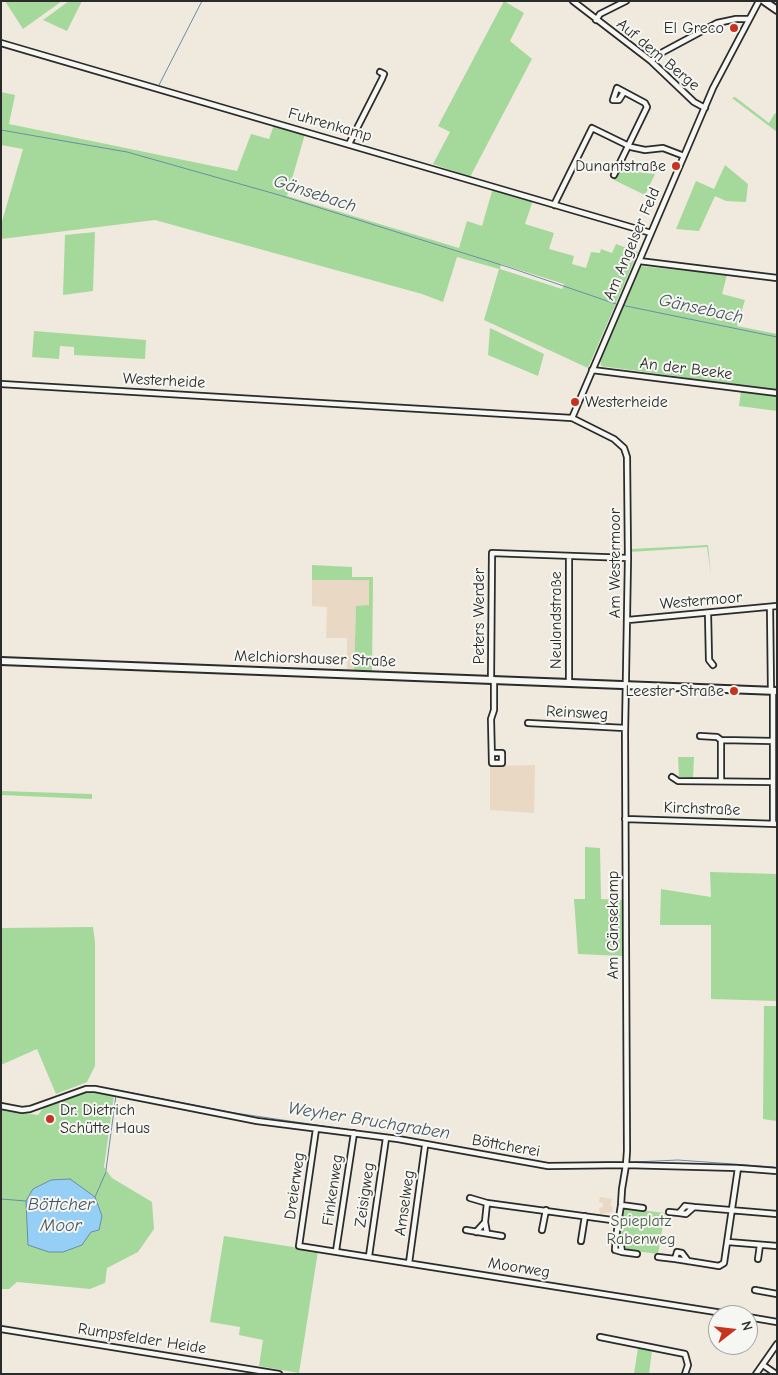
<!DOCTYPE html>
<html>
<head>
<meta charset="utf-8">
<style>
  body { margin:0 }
  #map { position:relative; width:778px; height:1375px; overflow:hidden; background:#f0e9dd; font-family:"Comic Neue",sans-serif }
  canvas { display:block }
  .frame { position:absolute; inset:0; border:2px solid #2b2b2b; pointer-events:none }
  .north { position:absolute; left:708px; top:1305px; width:50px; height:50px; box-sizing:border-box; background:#f6f6f2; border:1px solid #a5a5a2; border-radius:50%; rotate:74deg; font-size:14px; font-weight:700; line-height:20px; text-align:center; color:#2b2b2b }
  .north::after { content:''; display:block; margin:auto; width:18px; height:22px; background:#c8321e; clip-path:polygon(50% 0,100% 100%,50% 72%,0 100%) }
</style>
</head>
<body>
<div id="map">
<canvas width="778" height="1375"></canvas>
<div class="frame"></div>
<div class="north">N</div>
</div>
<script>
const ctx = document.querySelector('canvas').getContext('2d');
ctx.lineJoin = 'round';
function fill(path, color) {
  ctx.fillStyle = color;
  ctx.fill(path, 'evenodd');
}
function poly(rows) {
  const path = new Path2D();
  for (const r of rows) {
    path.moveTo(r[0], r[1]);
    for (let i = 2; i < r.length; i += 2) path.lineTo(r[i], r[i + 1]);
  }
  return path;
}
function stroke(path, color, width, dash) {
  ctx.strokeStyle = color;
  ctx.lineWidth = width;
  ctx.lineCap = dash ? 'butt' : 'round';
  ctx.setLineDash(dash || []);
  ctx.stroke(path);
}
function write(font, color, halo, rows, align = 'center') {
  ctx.font = font + ' "Comic Neue",sans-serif';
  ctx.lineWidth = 4;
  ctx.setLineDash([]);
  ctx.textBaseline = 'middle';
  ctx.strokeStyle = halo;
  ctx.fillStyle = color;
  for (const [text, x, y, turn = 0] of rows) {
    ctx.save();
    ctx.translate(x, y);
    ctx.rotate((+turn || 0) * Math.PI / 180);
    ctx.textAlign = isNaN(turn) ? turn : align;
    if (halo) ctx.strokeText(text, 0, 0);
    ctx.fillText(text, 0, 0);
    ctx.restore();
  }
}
fill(poly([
  [369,579,369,606,356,607,354,672,347,672,347,638,326,638,327,607,312,606,312,580],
  [535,765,534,813,490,810,490,766],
  [600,1197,612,1199,610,1206,612,1206,613,1212,600,1214,599,1208,603,1207,603,1203,599,1202]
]), '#e9d9c4');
fill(poly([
  [5,1,62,1,23,29],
  [69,1,82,1,67,31,43,20],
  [504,1,524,13,510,41,532,59,470,177,433,164,450,132,438,126],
  [1,92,15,95,9,124,237,171,251,134,269,139,274,125,305,134,287,196,459,248,467,221,482,226,493,188,533,200,525,224,554,233,549,249,574,256,572,264,586,268,591,252,600,253,601,249,612,253,616,244,638,252,588,368,484,320,499,269,457,257,443,302,422,294,155,220,1,239,1,225,23,149,1,145],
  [501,264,564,284,564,285,562,289,500,269],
  [735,97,769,123,775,113,777,115,777,132,732,98],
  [725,165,748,184,746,202,726,201,715,196,699,231,676,229,696,181,714,189],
  [618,170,655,174,645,195,614,180],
  [95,232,93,291,63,295,65,235],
  [641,266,727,275,722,294,745,300,737,326,777,334,777,390,601,366,600,357],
  [490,328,544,354,538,376,488,355],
  [34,331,146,340,145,359,74,355,74,347,60,346,59,359,32,357],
  [741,391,777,395,777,411,739,406],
  [708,545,711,575,707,547,630,552,631,549],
  [312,565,352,567,352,577,373,577,372,673,354,672,356,606,369,605,369,580,312,580],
  [678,757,694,757,693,778,679,777],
  [1,791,92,794,92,799,1,795],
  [585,847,600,848,601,899,623,900,623,956,578,954,574,899,585,899],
  [710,872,777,874,777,1001,711,999,711,925,660,925,661,889,711,897],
  [93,927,95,942,95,1066,87,1082,56,1094,37,1049,1,1065,1,928],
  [764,1006,777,1006,777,1121,763,1119],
  [89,1091,114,1095,104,1167,112,1178,152,1202,154,1229,138,1252,107,1268,105,1283,90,1289,17,1282,9,1289,1,1289,1,1109,38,1115,44,1107],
  [624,1208,665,1213,658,1254,629,1250,625,1247,618,1236],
  [224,1236,318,1251,299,1373,259,1366,263,1340,239,1335,240,1327,210,1322],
  [638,1348,652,1350,649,1374,634,1374]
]), '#a4d99b');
const water = poly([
  [70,1179,95,1197,102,1216,99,1230,91,1232,82,1245,63,1252,49,1252,28,1245,26,1201,33,1189,51,1180,70,1179]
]);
fill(water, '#96cff6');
stroke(water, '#6b8da5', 1);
stroke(poly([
  [159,85,202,1],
  [1,130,127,152,279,195,511,268,616,304],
  [621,305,777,337],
  [117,1090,235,1113,405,1138],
  [487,1153,548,1163,619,1162],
  [634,1162,678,1160,774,1167],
  [106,1170,116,1095],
  [95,1197,106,1172],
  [1,1199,26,1201]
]), '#6b8da5', 1);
const street = poly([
  [573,1,651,61,694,102,705,108],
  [596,20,600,14,626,1],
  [1,43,651,233],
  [651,61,663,52,717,23,736,19,748,19],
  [349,144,382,79,384,74,380,72],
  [614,175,647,107,645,103,617,88,613,100,619,100,624,92],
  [554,205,592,128,631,147,645,150,663,148,684,156],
  [639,261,777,278],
  [592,370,777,393],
  [1,384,572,418,614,439,624,448,627,457,628,558,625,733,627,1151,626,1165,622,1189,621,1205,616,1237,615,1250,622,1252,621,1245,616,1237],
  [572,418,713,88,759,1],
  [569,556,569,683],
  [770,607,771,691],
  [708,613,709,660,713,665],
  [628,620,777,606],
  [491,680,492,553,628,558],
  [773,691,773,824],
  [528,723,625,728],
  [700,736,717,737,721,740],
  [492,753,502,753,502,763,492,763,491,719,494,710,494,680],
  [672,777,678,781,772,782],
  [721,781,721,740,773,741],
  [625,819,777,824],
  [1,1106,22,1110,30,1109,86,1089,95,1089,257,1121,398,1139,548,1166,626,1165,738,1168,777,1171],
  [316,1129,299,1246,735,1315],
  [470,1198,487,1203],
  [621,1205,643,1208],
  [685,1206,694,1207,686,1214,679,1213,685,1206],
  [694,1207,777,1214],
  [669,1212,679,1213],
  [485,1222,487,1203,619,1221],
  [466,1230,502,1236],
  [542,1230,546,1210],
  [476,1232,485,1222,487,1233],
  [581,1241,585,1216],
  [728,1242,777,1246],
  [336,1251,354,1133],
  [622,1252,637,1254],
  [369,1256,386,1138],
  [658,1257,675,1259],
  [758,1259,760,1245],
  [688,1261,682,1253,677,1252,675,1259,688,1261,719,1266,724,1263,738,1168],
  [409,1263,425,1146],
  [755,1290,777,1294],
  [748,1317,777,1322],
  [1,1329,279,1374],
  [600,1337,685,1354,688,1365,685,1374],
  [763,1365,776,1374],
  [756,1374,777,1344]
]);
const secondary = poly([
  [764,1,777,10],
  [1,661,777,691]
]);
stroke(street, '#2b2b2b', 8);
stroke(secondary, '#2b2b2b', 10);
stroke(street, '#f6f6f2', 4.5);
stroke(secondary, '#f6f6f2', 6);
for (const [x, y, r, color] of [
  [734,28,5,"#c8321e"],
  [676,166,5,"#c8321e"],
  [575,402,5,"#c8321e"],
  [734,691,5,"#c8321e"],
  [50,1119,5,"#c8321e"]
]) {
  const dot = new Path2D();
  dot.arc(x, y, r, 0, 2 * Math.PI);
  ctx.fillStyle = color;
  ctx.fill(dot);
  stroke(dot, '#f6f6f2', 2);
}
write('16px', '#2b2b2b', '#f6f6f2', [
  ["El Greco",724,28],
  ["Dunantstraße",666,166],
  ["Westerheide",585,402,"left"],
  ["Leester Straße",724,691],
  ["Dr. Dietrich",60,1110,"left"],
  ["Schütte Haus",60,1128,"left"]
], 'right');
write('16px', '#2b2b2b', '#f6f6f2', [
  ["Auf dem Berge",658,55,40],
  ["Fuhrenkamp",330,125,16],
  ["Am Angelser Feld",632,244,-67],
  ["An der Beeke",686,369,7],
  ["Westerheide",164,381,3],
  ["Am Westermoor",615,563,-90],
  ["Westermoor",701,601,-5],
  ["Peters Werder",479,616,-90],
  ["Neulandstraße",556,620,-90],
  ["Melchiorshauser Straße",315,659,2],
  ["Reinsweg",577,713,3],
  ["Kirchstraße",702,809,2],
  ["Am Gänsekamp",613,925,-90],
  ["Böttcherei",506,1146,10],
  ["Dreierweg",295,1186,-82],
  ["Finkenweg",333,1190,-82],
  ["Zeisigweg",365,1195,-82],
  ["Amselweg",405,1203,-82],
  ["Moorweg",519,1268,9],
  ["Rumpsfelder Heide",142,1339,9]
]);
write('16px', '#495647', '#f6f6f2', [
  ["Spieplatz",641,1221],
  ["Rabenweg",641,1239]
]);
write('italic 18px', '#46545e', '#f6f6f2', [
  ["Gänsebach",315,194,18],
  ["Gänsebach",701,309,12],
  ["Weyher Bruchgraben",369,1121,9],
  ["Böttcher",61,1205],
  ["Moor",61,1226]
]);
</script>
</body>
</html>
